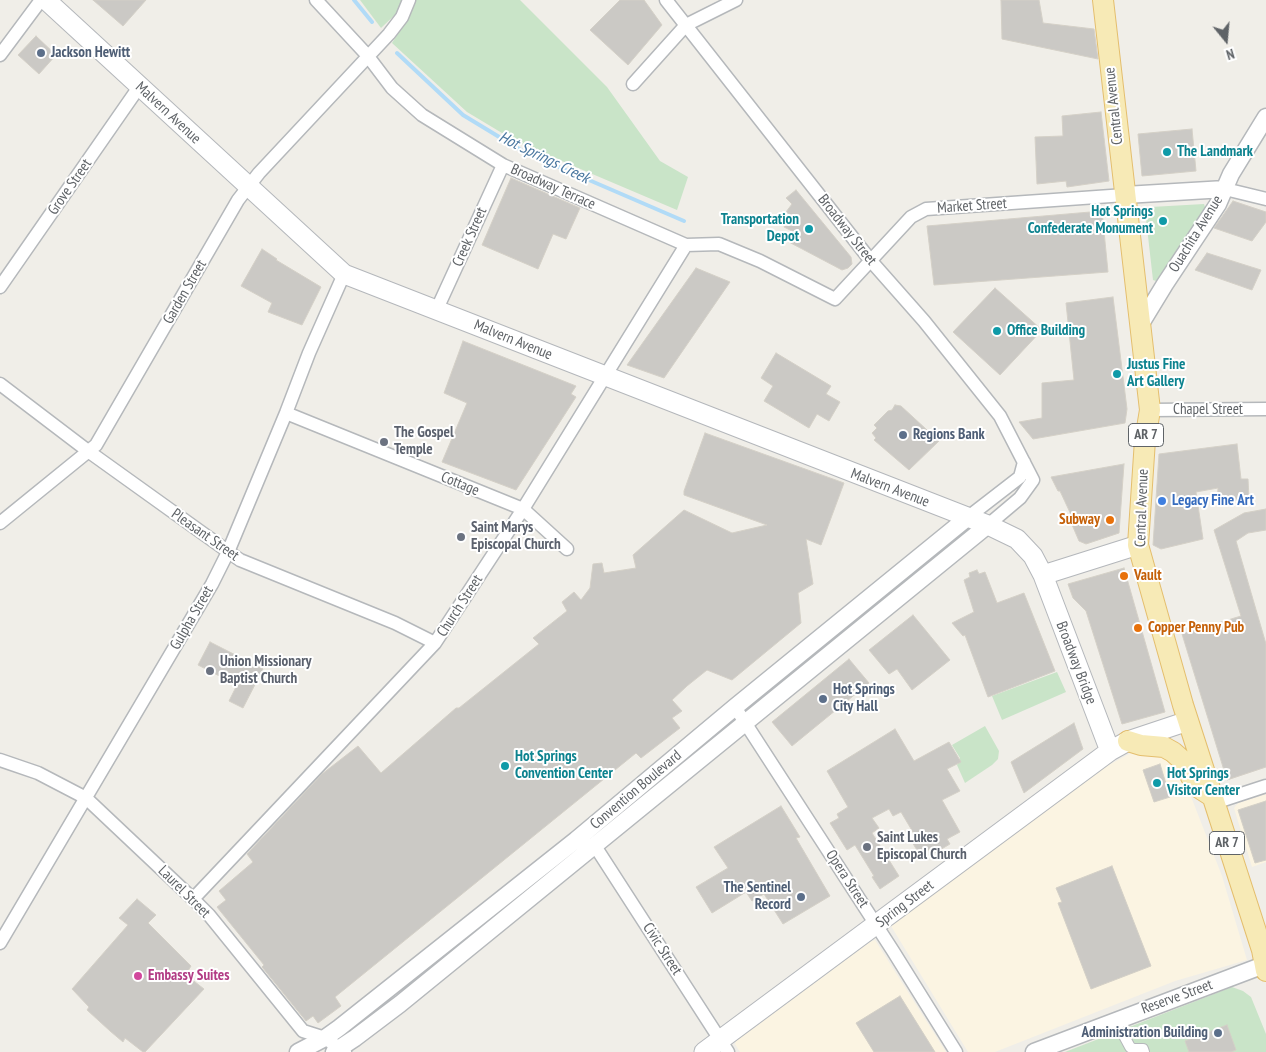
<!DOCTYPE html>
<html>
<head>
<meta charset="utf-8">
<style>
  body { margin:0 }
  #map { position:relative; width:1266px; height:1052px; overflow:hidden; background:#f0eee8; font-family:"PT Sans Narrow",sans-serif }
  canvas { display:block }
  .north { position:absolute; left:1201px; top:15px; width:50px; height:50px; -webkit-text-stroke:4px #fff; paint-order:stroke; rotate:163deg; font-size:14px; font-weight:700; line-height:20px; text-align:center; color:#5f6367 }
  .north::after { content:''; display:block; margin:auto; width:18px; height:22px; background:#5f6367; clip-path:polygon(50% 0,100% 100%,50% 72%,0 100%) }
</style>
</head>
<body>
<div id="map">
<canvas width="1266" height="1052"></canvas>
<div class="north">N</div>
</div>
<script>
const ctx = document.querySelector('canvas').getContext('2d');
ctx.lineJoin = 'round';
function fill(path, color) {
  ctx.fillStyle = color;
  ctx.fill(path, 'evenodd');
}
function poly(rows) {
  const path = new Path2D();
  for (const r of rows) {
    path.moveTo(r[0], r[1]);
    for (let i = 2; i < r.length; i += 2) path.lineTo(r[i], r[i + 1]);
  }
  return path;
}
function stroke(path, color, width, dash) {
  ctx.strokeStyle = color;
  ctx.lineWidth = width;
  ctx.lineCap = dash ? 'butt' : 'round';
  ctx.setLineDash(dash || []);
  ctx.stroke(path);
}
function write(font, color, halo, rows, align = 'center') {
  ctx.font = font + ' "PT Sans Narrow",sans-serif';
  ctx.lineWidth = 4;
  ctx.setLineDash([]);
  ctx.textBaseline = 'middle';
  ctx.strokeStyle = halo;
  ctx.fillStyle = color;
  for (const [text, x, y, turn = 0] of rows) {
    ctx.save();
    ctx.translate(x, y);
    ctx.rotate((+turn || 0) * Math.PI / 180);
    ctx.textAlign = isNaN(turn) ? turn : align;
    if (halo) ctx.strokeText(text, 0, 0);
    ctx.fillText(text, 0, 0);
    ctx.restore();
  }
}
fill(poly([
  [1157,748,1181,771,1222,876,1247,960,1175,981,995,1052,968,1052,891,926,1066,795,1107,766,1131,753],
  [1266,794,1266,862,1252,867,1234,808,1238,803],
  [875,940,946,1052,740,1052,735,1044,736,1041,870,942]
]), '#fbf4e2');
fill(poly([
  [360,0,403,0,398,12,381,28],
  [415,0,520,0,607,87,660,161,688,177,677,210,517,142,467,112,392,43,411,13],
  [1204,204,1206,210,1156,281,1153,280,1145,210,1151,207],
  [1057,672,1066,692,1002,720,992,696],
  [985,726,999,751,998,759,992,765,965,783,957,765,960,758,952,745],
  [1232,987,1243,991,1251,997,1266,1034,1266,1052,1065,1052]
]), '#c9e4c8');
stroke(poly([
  [354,0,372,22],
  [397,53,463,115,524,152,684,221]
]), '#b1dbf7', 4);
const building = poly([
  [93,0,146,0,123,26,93,0],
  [620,0,644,0,662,25,628,65,590,30,620,0],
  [1001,0,1039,0,1043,23,1094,29,1098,59,1002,39,1001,0],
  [36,36,56,55,39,74,18,55,36,36],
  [1101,112,1109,181,1067,187,1066,181,1037,184,1035,137,1063,136,1062,116,1101,112],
  [1192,129,1196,171,1142,176,1138,134,1192,129],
  [511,178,580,208,566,239,553,234,538,269,482,245,511,178],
  [796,190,851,257,852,264,848,268,842,270,787,241,792,231,784,227,791,215,786,212,792,204,786,198,796,190],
  [1233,201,1266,212,1266,222,1252,241,1214,228,1233,201],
  [1102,211,1108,272,934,285,927,226,1102,211],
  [262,249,277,259,276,260,321,287,302,325,268,312,272,303,241,286,262,249],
  [1207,253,1261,270,1252,290,1195,270,1207,253],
  [696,268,730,282,664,378,627,365,696,268],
  [995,288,1042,330,1000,375,953,332,995,288],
  [1113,297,1127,409,1125,423,1033,439,1019,422,1042,418,1042,383,1074,380,1066,303,1113,297],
  [463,341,576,386,571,394,576,397,516,490,442,462,467,403,444,393,463,341],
  [776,353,831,386,826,394,840,402,829,421,817,414,809,428,764,401,773,386,761,378,776,353],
  [895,405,901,406,939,441,909,470,874,440,876,438,872,433,877,428,874,425,888,411,892,410,895,405],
  [705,433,844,483,821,545,806,539,813,584,798,593,801,623,732,680,707,670,687,686,672,700,682,711,672,718,680,728,641,758,636,753,335,997,341,1006,318,1023,313,1016,306,1021,262,967,264,965,217,907,226,900,219,891,253,862,247,854,322,774,358,746,381,773,456,708,459,708,539,644,533,638,567,611,562,602,574,592,581,600,590,588,593,564,602,563,604,573,636,568,633,555,684,510,732,533,767,525,684,495,684,491,705,433],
  [1237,444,1241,479,1248,479,1249,498,1217,504,1218,488,1196,492,1203,539,1161,549,1153,545,1159,454,1237,444],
  [1124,464,1119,533,1086,544,1079,541,1070,520,1073,519,1060,491,1058,491,1051,477,1124,464],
  [1266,509,1266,530,1248,533,1236,541,1266,644,1266,767,1227,780,1182,634,1241,616,1214,530,1244,513,1266,509],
  [1124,568,1165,712,1122,724,1086,611,1073,598,1068,584,1124,568],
  [977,570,979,574,985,572,997,603,1024,593,1055,671,988,697,965,635,963,636,952,623,974,612,964,580,970,577,969,573,977,570],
  [913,615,950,660,912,690,897,669,889,674,869,650,913,615],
  [210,642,263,669,243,708,229,701,237,685,198,665,210,642],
  [849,659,869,683,792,746,772,722,849,659],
  [1074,723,1083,749,1024,793,1011,762,1074,723],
  [895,729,914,761,949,742,961,762,947,769,960,791,942,800,960,832,947,839,950,844,933,854,930,849,920,855,912,842,917,839,901,812,893,816,889,809,872,818,879,828,872,833,899,876,880,889,872,877,874,876,855,845,847,850,830,823,839,818,837,814,848,807,827,771,895,729],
  [1160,764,1170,797,1154,802,1143,770,1160,764],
  [1266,801,1266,860,1255,863,1238,810,1266,801],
  [781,806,800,837,796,838,830,896,783,924,764,894,752,901,746,892,712,913,696,887,728,868,714,847,781,806],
  [1112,866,1151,966,1091,989,1058,903,1062,902,1056,888,1112,866],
  [137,899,156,915,148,923,191,966,188,971,192,975,190,978,204,989,145,1052,143,1052,125,1038,123,1042,110,1031,87,1010,89,1007,72,989,128,925,119,918,137,899],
  [900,996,935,1052,874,1052,856,1023,900,996],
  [1227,1025,1236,1050,1231,1052,1189,1052,1185,1041,1227,1025]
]);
fill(building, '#cbc9c5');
stroke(building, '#d4d0c7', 1);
const pedestrian = poly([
  [1123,1034,1130,1047,1133,1049,1143,1049,1144,1052]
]);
const minor = poly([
  [316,0,367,55,392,88,422,115,503,165,686,245,719,244,760,261,835,299,911,217,926,209,1125,195],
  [666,0,871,261,924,321,1000,416,1033,480,1020,498,988,525],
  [0,55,41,0],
  [633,84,686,25,736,0],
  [1225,189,1266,199],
  [0,287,139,87],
  [437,309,503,165],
  [0,384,88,451,240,560,395,623,435,643],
  [1150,410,1266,409],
  [286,413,523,509,567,549],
  [967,518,1020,477,1024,462],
  [0,523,96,445,238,200,259,173,389,34,402,17,409,0],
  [735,707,893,951,956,1052],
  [0,760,38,773,86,798,193,899,209,915,303,1031,325,1038,345,1052],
  [1214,803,1266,786],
  [595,846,728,1052],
  [193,899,435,643,523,509,686,245],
  [0,943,212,584,228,552,286,413,309,353,344,274]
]);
const tertiary = poly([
  [1125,195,1225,189],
  [1140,325,1165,284,1218,204,1231,174,1266,117],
  [298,1052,325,1038,339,1028,576,840,735,707,967,518],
  [334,1052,355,1038,400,1004,988,525],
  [1034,1052,1264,965]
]);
const secondary = poly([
  [46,0,344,274,988,525,1017,539,1033,556,1043,575,1110,751],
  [1043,575,1138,545],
  [704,1052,1110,751,1128,741,1188,721]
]);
const primary = poly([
  [1103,0,1150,410,1145,440,1138,545,1183,705,1262,950,1266,971],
  [1128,741,1141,745,1164,747,1173,752,1182,760,1196,786,1210,795]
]);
stroke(pedestrian, '#b5b8bb', 12);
stroke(minor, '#b5b8bb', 15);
stroke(tertiary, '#b5b8bb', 19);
stroke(secondary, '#b4b7bb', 21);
stroke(primary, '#e4be6d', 22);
stroke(pedestrian, '#fff', 10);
stroke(minor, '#fff', 12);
stroke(tertiary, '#fff', 16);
stroke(secondary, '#fff', 19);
stroke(primary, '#f7eab6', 20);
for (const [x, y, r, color] of [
  [41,53,5,"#5c6f8a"],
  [1167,152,5,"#0f9aa8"],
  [1163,221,5,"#0f9aa8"],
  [809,229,5,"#0f9aa8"],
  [997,331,5,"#0f9aa8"],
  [1117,374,5,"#0f9aa8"],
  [903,435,5,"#5c6f8a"],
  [384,442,5,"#6b7280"],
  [1162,501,5,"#3f7fe0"],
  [1110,520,5,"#e8710a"],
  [461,537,5,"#6b7280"],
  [1124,576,5,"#e8710a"],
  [1138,628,5,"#e8710a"],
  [210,671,5,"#6b7280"],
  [823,699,5,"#5c6f8a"],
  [505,766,5,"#0f9aa8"],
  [1157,783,5,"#0f9aa8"],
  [867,847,5,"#6b7280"],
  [801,897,5,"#5c6f8a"],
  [138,976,5,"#d1479c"],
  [1218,1033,5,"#5c6f8a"]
]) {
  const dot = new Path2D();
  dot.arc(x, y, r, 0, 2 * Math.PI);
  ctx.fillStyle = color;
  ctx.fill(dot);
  stroke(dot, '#fff', 2);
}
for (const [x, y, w] of [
  [1146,435,35],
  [1227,843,35]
]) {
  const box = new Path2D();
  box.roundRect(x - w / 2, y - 11.5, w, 23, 4);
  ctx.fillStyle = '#fff';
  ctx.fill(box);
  stroke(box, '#5f6367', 1);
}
write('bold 14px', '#5f6367', null, [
  ["AR 7",1146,435],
  ["AR 7",1227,843]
]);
write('bold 15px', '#4e5e75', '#fff', [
  ["Jackson Hewitt",51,53],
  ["Regions Bank",913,435],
  ["Hot Springs",833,690],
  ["City Hall",833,707],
  ["The Sentinel",791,888,"right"],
  ["Record",791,905,"right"],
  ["Administration Building",1208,1033,"right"]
], 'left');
write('15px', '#5f6367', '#fff', [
  ["Central Avenue",1114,106,-96],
  ["Malvern Avenue",168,113,43],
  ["Grove Street",70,187,-55],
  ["Broadway Terrace",553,187,24],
  ["Market Street",972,206,-4],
  ["Broadway Street",847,230,52],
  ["Ouachita Avenue",1196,234,-58],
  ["Creek Street",470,237,-66],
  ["Garden Street",185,292,-60],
  ["Malvern Avenue",513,340,22],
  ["Chapel Street",1208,410],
  ["Cottage",460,484,22],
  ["Malvern Avenue",890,488,21],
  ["Central Avenue",1142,508,-88],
  ["Pleasant Street",205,535,35],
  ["Church Street",460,606,-57],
  ["Gulpha Street",192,618,-60],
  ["Broadway Bridge",1076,663,69],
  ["Convention Boulevard",636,790,-40],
  ["Opera Street",847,879,57],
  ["Laurel Street",184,892,45],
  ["Spring Street",905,904,-37],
  ["Civic Street",662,949,57],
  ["Reserve Street",1177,997,-20]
]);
write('bold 15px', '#0d838f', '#fff', [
  ["The Landmark",1177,152],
  ["Hot Springs",1153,212,"right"],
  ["Confederate Monument",1153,229,"right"],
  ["Transportation",799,220,"right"],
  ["Depot",799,237,"right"],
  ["Office Building",1007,331],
  ["Justus Fine",1127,365],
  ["Art Gallery",1127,382],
  ["Hot Springs",515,757],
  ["Convention Center",515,774],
  ["Hot Springs",1167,774],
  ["Visitor Center",1167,791]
], 'left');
write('bold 15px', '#5b616d', '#fff', [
  ["The Gospel",394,433],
  ["Temple",394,450],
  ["Saint Marys",471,528],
  ["Episcopal Church",471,545],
  ["Union Missionary",220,662],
  ["Baptist Church",220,679],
  ["Saint Lukes",877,838],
  ["Episcopal Church",877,855]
], 'left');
write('bold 15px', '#366cbe', '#fff', [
  ["Legacy Fine Art",1172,501]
], 'left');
write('bold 15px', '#c56008', '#fff', [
  ["Subway",1100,520,"right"],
  ["Vault",1134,576],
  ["Copper Penny Pub",1148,628]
], 'left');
write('bold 15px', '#b23c85', '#fff', [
  ["Embassy Suites",148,976]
], 'left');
write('italic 16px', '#4b78a0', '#fff', [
  ["Hot Springs Creek",544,158,26]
]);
</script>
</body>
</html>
